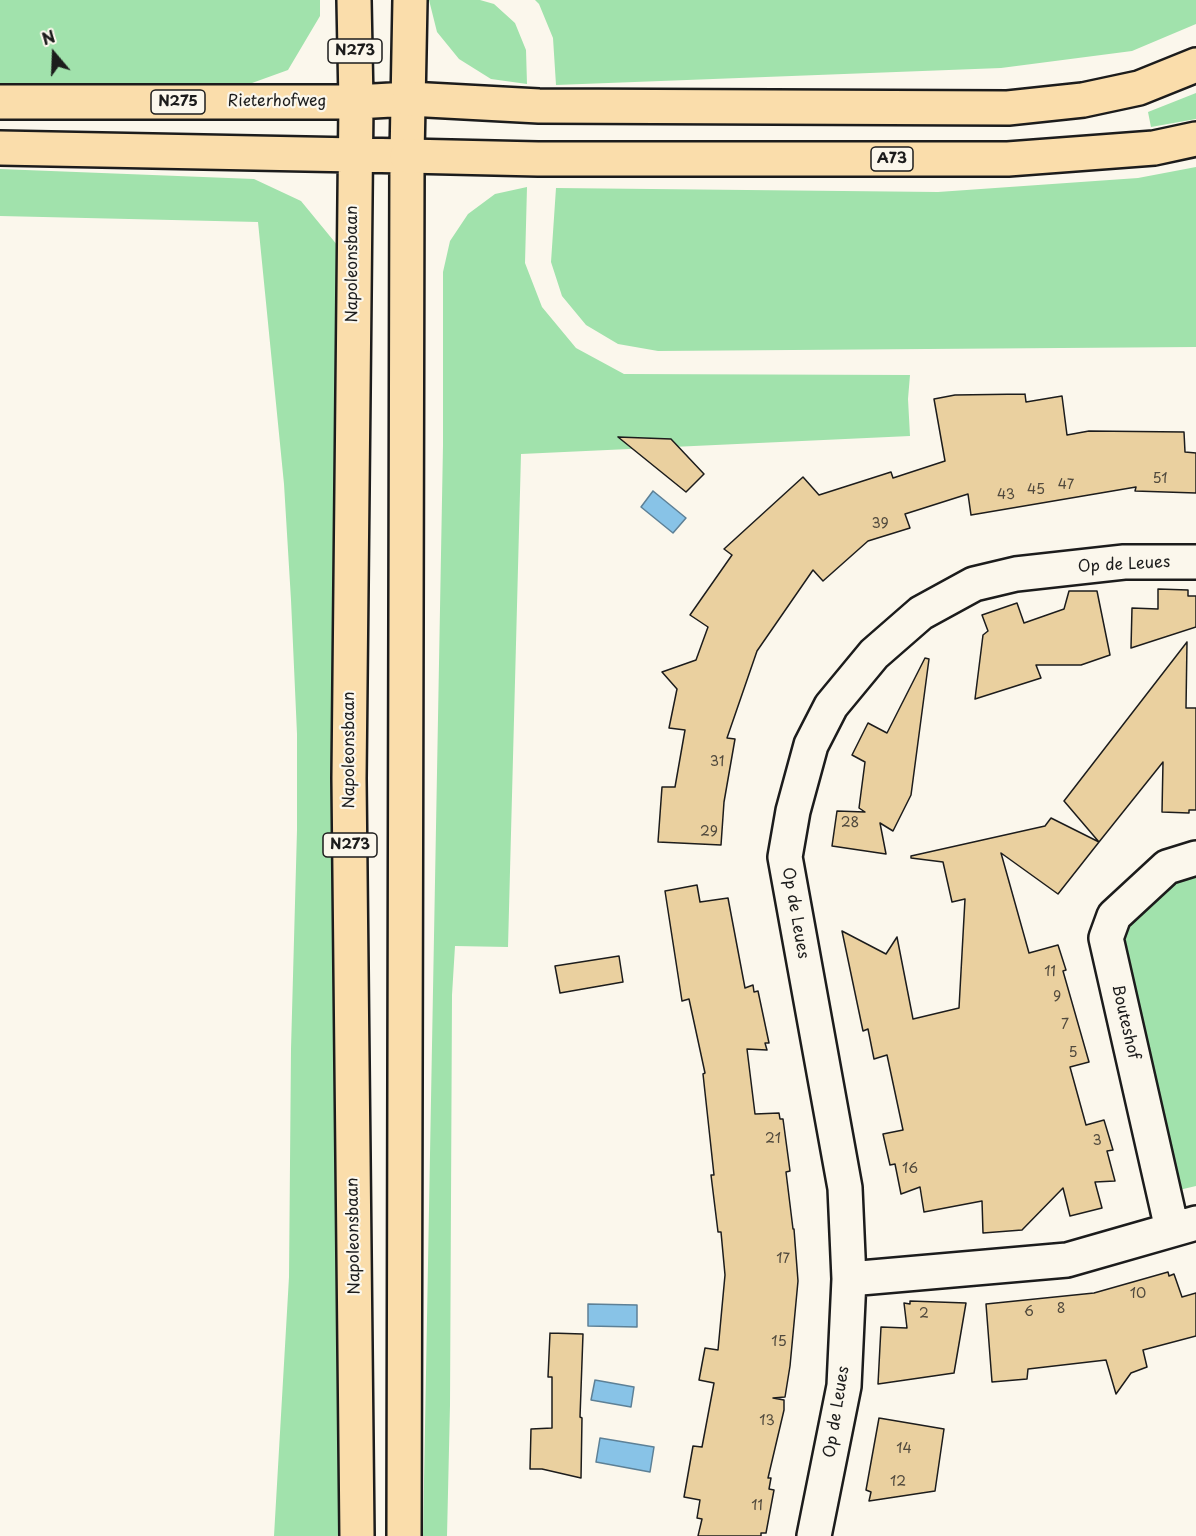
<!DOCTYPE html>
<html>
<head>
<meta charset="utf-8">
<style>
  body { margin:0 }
  #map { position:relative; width:1196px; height:1536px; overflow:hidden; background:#fbf7ec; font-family:"Playpen Sans",sans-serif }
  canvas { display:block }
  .north { position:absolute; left:24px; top:24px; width:60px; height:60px; -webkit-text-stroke:4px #fbf7ec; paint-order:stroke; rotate:341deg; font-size:16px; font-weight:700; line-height:24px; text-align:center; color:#1c1c1c }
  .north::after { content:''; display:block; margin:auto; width:21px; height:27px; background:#1c1c1c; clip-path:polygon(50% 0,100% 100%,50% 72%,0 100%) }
</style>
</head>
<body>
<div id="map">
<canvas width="1196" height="1536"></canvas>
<div class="north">N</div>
</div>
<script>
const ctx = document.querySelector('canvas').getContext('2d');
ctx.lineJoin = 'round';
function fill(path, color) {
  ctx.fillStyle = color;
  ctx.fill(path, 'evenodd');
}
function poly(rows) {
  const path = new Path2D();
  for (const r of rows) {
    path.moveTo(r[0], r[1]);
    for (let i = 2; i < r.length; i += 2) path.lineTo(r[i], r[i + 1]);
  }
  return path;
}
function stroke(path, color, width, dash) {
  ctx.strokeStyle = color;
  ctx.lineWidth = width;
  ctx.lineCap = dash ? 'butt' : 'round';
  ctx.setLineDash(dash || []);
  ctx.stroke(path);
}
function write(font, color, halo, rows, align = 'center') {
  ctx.font = font + ' "Playpen Sans",sans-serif';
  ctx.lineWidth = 4.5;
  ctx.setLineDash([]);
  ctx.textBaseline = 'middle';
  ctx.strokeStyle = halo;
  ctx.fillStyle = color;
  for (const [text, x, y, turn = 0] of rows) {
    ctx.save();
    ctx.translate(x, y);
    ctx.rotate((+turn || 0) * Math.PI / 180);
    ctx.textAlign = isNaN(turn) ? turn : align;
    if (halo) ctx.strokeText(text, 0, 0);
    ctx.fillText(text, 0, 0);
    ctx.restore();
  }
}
fill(poly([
  [0,0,320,0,320,16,288,70,241,87,0,83],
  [429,0,480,0,494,4,515,23,526,50,527,84,491,79,459,59,437,32],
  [535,0,1196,0,1196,24,1132,51,1001,68,556,85,553,38,539,4],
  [1196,93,1196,119,1151,127,1148,112],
  [1196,167,1196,347,658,351,618,344,586,325,562,296,551,262,556,188,938,192,1138,178],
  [0,169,254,179,301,201,338,246,343,1536,274,1536,289,1277,291,1049,297,830,297,734,291,600,284,484,258,222,0,216],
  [527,187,525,263,542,307,576,348,624,374,910,375,908,399,910,436,521,454,508,947,455,946,452,995,450,1405,447,1536,423,1536,443,445,443,272,450,241,468,214,495,194],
  [1170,868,1196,868,1196,1186,1179,1190,1123,928]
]), '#a1e2ac');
const water = poly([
  [653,491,686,518,673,533,641,507,653,491],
  [588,1304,637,1305,637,1327,588,1326,588,1304],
  [595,1380,634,1387,631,1407,591,1400,595,1380],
  [600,1438,654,1447,650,1472,596,1462,600,1438]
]);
fill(water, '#88c3e7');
stroke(water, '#5d8096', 1.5);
const building = poly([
  [1025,394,1026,402,1062,396,1067,435,1089,431,1184,432,1185,452,1196,453,1196,493,1135,491,1136,487,971,515,968,494,905,514,910,528,868,541,823,581,813,570,757,651,727,738,735,739,724,802,721,845,658,842,662,787,675,787,685,730,669,728,677,689,662,672,696,660,708,627,690,615,732,555,724,549,803,477,819,495,891,472,893,478,945,461,934,399,955,395,1025,394],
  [618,437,671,439,704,474,686,492,618,437],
  [1158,589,1188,590,1188,596,1196,596,1196,627,1131,648,1132,608,1158,609,1158,589],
  [1069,591,1097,591,1110,655,1081,665,1036,665,1041,678,975,699,983,635,988,631,982,615,1017,603,1024,623,1064,609,1069,591],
  [1187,642,1186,708,1196,708,1196,810,1189,810,1189,813,1162,812,1163,762,1099,842,1064,801,1187,642],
  [925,658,929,659,911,795,893,831,880,823,886,854,832,846,837,811,865,812,859,808,865,762,852,755,868,723,887,733,925,658],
  [1051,818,1099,842,1058,894,1001,853,1029,953,1058,945,1066,970,1063,971,1089,1062,1070,1067,1086,1125,1104,1120,1113,1150,1107,1151,1115,1181,1095,1182,1102,1208,1070,1216,1063,1188,1022,1230,983,1233,982,1201,924,1212,920,1187,901,1194,895,1164,890,1165,883,1134,903,1130,887,1055,874,1059,868,1029,863,1031,842,931,886,954,897,937,913,1019,959,1008,965,899,952,902,943,862,911,858,911,856,1045,826,1051,818],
  [697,885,700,902,728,898,745,988,753,985,754,992,758,991,769,1043,765,1043,767,1050,747,1049,755,1114,779,1113,780,1119,783,1119,790,1171,786,1172,793,1229,794,1229,798,1281,790,1366,785,1397,773,1398,784,1400,784,1410,768,1478,771,1478,769,1489,774,1490,766,1533,761,1533,761,1536,698,1536,702,1519,697,1518,700,1500,684,1497,693,1446,702,1447,714,1383,699,1380,705,1348,718,1350,725,1275,721,1232,718,1232,711,1175,714,1175,703,1074,705,1073,689,999,682,1001,665,891,697,885],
  [619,956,623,982,560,993,555,966,619,956],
  [1168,1272,1169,1276,1174,1274,1182,1297,1196,1293,1196,1336,1143,1350,1147,1367,1131,1373,1116,1394,1106,1360,1028,1369,1027,1379,992,1382,986,1304,1094,1293,1168,1272],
  [910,1301,966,1303,954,1373,878,1384,881,1327,907,1328,904,1303,910,1304,910,1301],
  [550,1333,583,1334,580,1417,582,1418,581,1478,542,1469,530,1469,531,1429,552,1428,552,1377,548,1377,550,1333],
  [879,1418,944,1429,935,1491,869,1501,871,1492,866,1490,879,1418]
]);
fill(building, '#ead09f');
stroke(building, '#1c1c1c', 1.5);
const street = poly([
  [1172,1229,1106,938,1114,916,1167,867,1196,858],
  [849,1279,1067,1260,1196,1223],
  [814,1536,844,1386,849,1279,845,1188,785,857,793,811,811,745,831,706,874,654,921,613,974,584,1016,574,1124,562,1196,562]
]);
const primary = poly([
  [354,0,356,102,349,778,357,1536],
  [0,102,356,102,409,99],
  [0,148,407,156],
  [404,1536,407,156,410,0]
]);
const highway = poly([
  [409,99,539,106,1008,108,1083,100,1139,88,1196,65],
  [407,156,538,159,1008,159,1154,148,1196,139]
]);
stroke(street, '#1c1c1c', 38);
stroke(primary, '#1c1c1c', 38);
stroke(highway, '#1c1c1c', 38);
stroke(street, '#fbf7ec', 33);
stroke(primary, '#faddab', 33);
stroke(highway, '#faddab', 33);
write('14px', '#50493d', null, [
  ["51",1160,479],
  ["47",1066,485],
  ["45",1036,490],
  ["43",1006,495],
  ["39",880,524],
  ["31",717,762],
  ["28",850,823],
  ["29",709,832],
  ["11",1050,972],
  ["9",1057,997],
  ["7",1065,1025],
  ["5",1073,1053],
  ["21",773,1139],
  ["3",1097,1141],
  ["16",910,1169],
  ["17",783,1259],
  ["10",1138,1294],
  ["8",1061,1309],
  ["6",1029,1312],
  ["2",924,1314],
  ["15",779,1342],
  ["13",767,1421],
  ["14",904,1449],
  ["12",898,1482],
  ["11",757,1506]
]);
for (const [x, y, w] of [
  [355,51,54],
  [178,102,54],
  [892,159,42],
  [350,845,54]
]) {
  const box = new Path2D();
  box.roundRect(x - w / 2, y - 12, w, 24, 4.5);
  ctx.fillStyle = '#fbf7ec';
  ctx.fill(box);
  stroke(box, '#1c1c1c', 1.5);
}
write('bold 15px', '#1c1c1c', null, [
  ["N273",355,51],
  ["N275",178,102],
  ["A73",892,159],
  ["N273",350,845]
]);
write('16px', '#1c1c1c', '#fbf7ec', [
  ["Rieterhofweg",277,102],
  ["Napoleonsbaan",353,264,-90],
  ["Op de Leues",1124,565,-3],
  ["Napoleonsbaan",350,750,-90],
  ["Op de Leues",795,913,80],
  ["Bouteshof",1125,1022,77],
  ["Napoleonsbaan",354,1236,-91],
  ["Op de Leues",837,1412,-81]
]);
</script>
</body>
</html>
